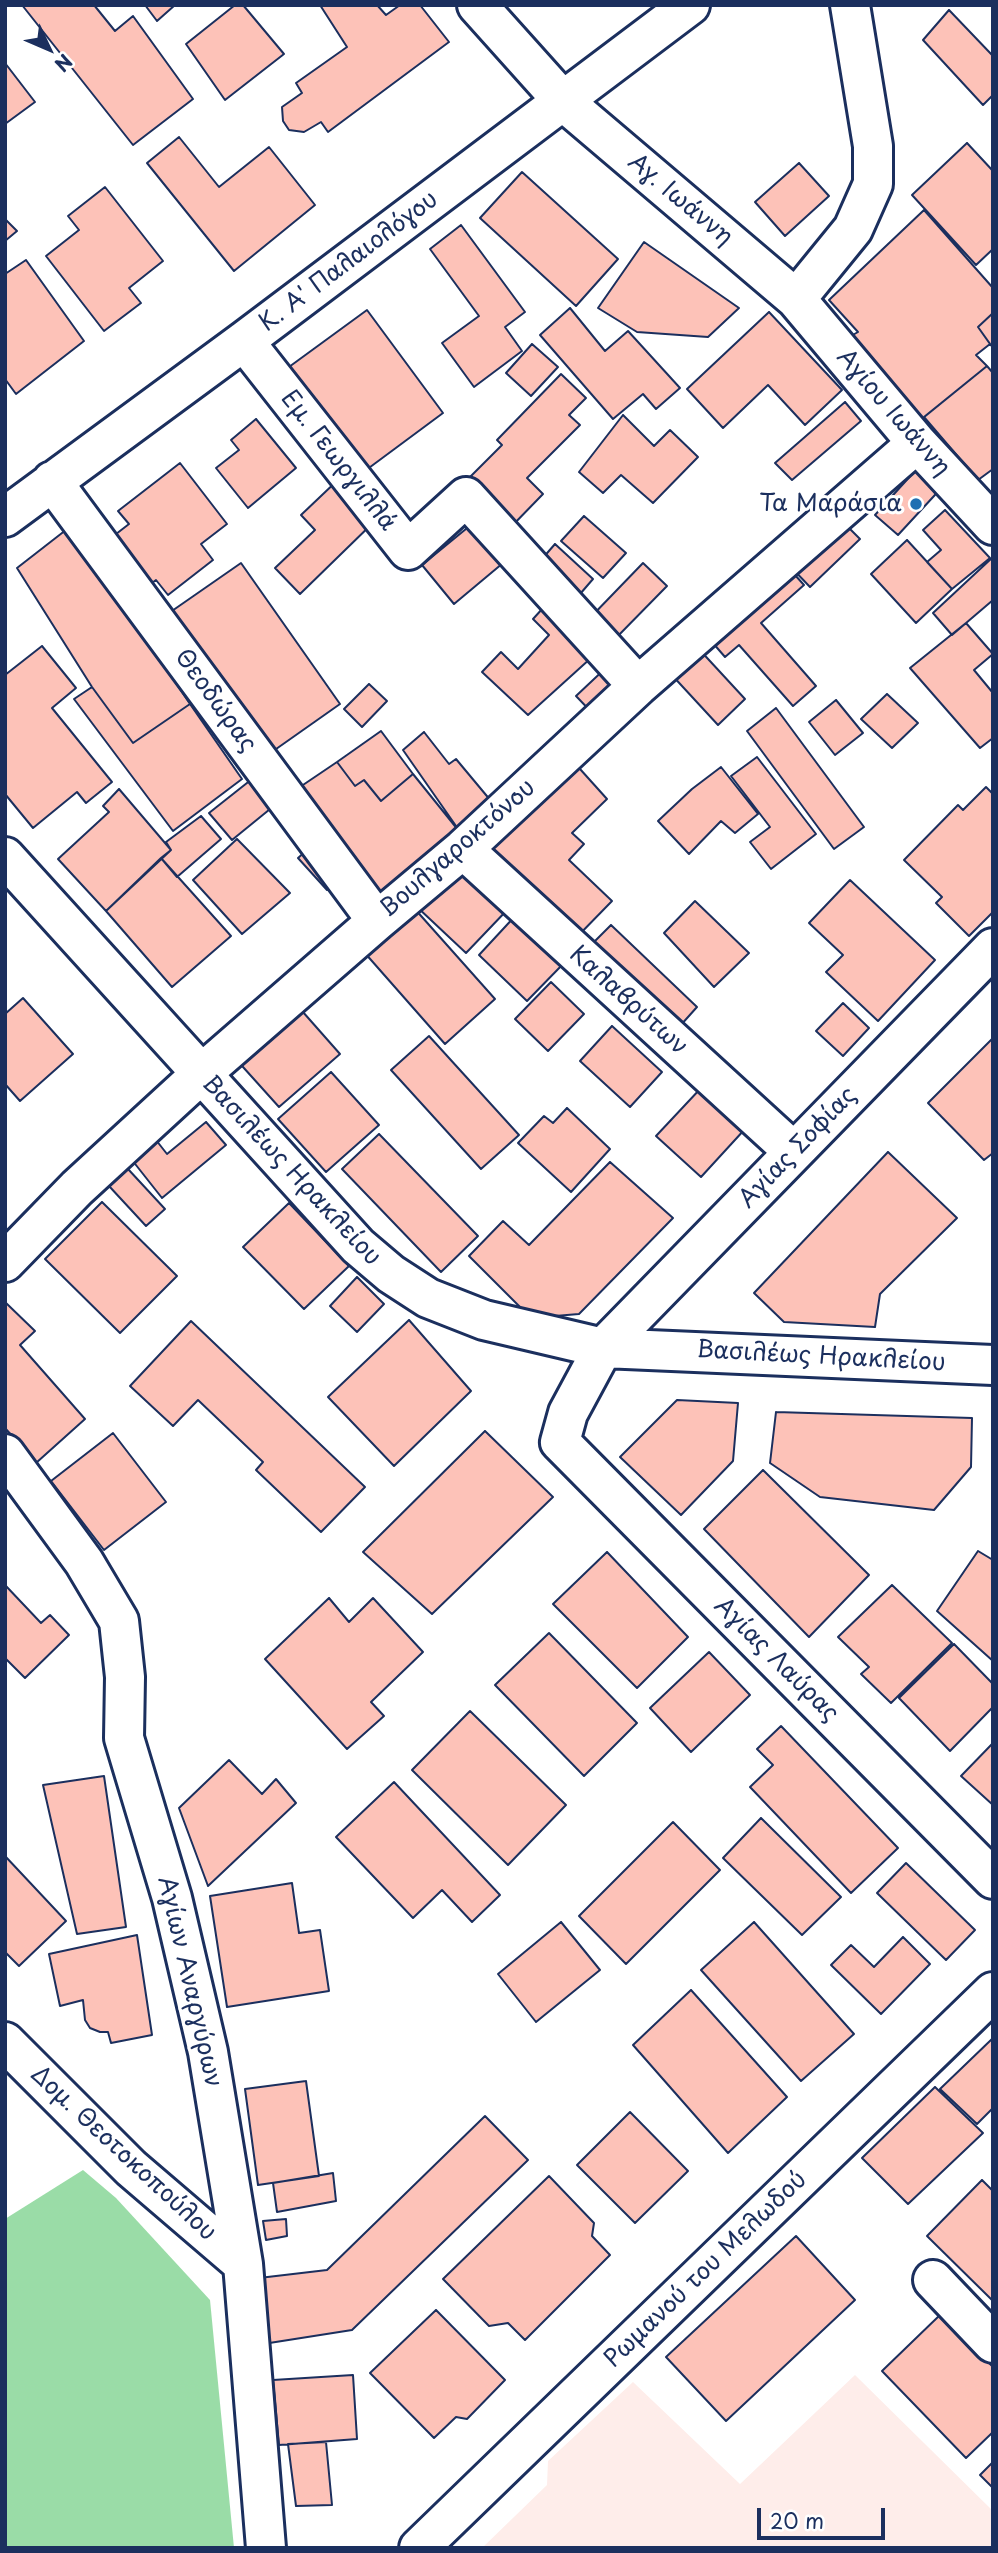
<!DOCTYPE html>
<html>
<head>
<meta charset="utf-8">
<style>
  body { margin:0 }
  #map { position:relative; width:998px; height:2553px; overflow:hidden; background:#fff; font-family:"Playpen Sans",sans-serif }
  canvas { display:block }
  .frame { position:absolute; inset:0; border:7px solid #1b2f5e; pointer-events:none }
  .north { position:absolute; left:14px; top:14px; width:70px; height:70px; -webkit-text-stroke:5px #fff; paint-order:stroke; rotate:134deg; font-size:19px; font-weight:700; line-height:28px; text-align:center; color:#1b2f5e }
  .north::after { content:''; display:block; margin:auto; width:24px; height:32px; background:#1b2f5e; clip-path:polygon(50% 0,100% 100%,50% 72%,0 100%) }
  .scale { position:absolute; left:757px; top:2508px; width:128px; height:32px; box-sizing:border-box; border:4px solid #1b2f5e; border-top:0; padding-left:9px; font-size:21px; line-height:24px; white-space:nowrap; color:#1b2f5e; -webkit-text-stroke:5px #fff; paint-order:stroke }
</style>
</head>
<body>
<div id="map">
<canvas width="998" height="2553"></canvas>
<div class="frame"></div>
<div class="north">N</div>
<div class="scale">20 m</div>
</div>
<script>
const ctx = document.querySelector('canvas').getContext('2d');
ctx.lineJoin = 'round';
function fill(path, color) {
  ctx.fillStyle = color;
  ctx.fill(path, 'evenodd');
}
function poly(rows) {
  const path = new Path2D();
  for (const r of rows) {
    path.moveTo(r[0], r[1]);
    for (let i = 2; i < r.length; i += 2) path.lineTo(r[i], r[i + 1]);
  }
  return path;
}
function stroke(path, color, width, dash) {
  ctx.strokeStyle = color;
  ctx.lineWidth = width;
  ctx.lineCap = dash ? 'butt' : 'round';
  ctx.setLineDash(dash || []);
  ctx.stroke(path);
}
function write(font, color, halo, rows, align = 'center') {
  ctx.font = font + ' "Playpen Sans",sans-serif';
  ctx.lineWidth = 6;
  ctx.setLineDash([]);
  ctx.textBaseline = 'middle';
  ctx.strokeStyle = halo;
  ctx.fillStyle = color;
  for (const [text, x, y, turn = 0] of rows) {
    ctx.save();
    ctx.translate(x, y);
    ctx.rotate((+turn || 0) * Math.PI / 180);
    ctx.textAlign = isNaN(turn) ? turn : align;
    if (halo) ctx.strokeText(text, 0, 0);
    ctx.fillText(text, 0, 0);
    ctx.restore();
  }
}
fill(poly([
  [855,2375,993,2511,993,2548,482,2548,547,2485,548,2461,633,2382,740,2484]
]), '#feedea');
fill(poly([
  [83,2170,116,2198,210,2300,234,2548,5,2548,5,2219]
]), '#9adca7');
const building = poly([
  [22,5,94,5,115,31,133,16,193,99,133,145,22,5],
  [145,5,175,5,157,21,145,5],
  [235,5,243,5,284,54,225,100,186,44,235,5],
  [320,5,377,5,386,15,400,5,420,5,449,42,328,132,321,122,304,132,289,130,283,121,282,107,302,93,296,83,347,47,320,5],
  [949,10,993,56,993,95,983,105,923,40,949,10],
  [5,63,35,102,5,124,5,63],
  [179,137,219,187,269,147,315,205,234,271,147,163,179,137],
  [967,143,993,171,993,249,976,265,912,195,967,143],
  [799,163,829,196,785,236,755,202,799,163],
  [522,172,618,259,576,306,480,218,522,172],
  [105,187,163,261,129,288,141,303,104,331,46,256,79,230,68,216,105,187],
  [924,210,993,288,993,313,978,327,990,344,976,355,987,366,918,422,851,336,858,332,829,300,924,210],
  [5,219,17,231,5,241,5,219],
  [461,225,525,312,505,327,522,351,474,387,442,343,479,316,430,249,461,225],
  [644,242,739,308,708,337,637,332,598,308,644,242],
  [26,260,84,341,16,394,5,379,5,274,26,260],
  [570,308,605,351,628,331,680,388,656,409,643,394,613,419,540,335,570,308],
  [367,310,443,413,354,479,278,375,367,310],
  [769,312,842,390,805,425,768,385,723,428,687,389,769,312],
  [993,313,993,348,978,327,993,313],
  [532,344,558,367,531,396,506,373,532,344],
  [987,366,993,373,993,469,978,480,924,417,987,366],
  [561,374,586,398,569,415,580,425,527,478,543,494,508,530,462,485,502,445,497,440,561,374],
  [845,402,861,421,792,480,775,463,845,402],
  [623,415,654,446,670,430,698,457,653,503,621,475,603,493,579,472,623,415],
  [256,419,296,468,248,508,216,468,239,450,231,440,256,419],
  [923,462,946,483,898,535,875,515,923,462],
  [180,463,227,524,201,544,213,560,168,595,156,580,144,589,107,541,129,524,118,511,180,463],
  [341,477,380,516,300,594,275,568,315,530,301,515,341,477],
  [945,510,990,558,952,589,927,562,941,550,923,530,945,510],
  [483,515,515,553,454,604,422,565,483,515],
  [584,516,626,553,603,578,561,541,584,516],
  [837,516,860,539,810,587,788,564,837,516],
  [71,526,190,704,133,743,92,687,17,568,71,526],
  [907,540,952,589,916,623,871,574,907,540],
  [555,544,593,579,574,601,535,567,555,544],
  [993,557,993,600,952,635,933,613,993,557],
  [241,563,340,704,269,754,169,613,241,563],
  [643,563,667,586,612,642,586,622,643,563],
  [786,565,804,585,761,623,816,686,793,706,739,645,725,657,706,635,786,565],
  [553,597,602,648,528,715,482,672,501,652,518,669,549,635,533,619,553,597],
  [966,623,993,654,974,670,993,693,993,738,980,748,910,668,966,623],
  [42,646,76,688,52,708,112,782,86,803,77,792,33,828,5,794,5,675,42,646],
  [697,647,745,699,718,725,670,673,697,647],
  [610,664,632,688,598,719,576,696,610,664],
  [369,684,387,701,362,727,344,709,369,684],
  [92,687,133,743,190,704,242,779,173,831,74,699,92,687],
  [887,694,918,723,892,748,861,719,887,694],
  [836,700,863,733,835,755,809,722,836,700],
  [776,708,864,827,834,849,747,731,776,708],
  [381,731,413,774,381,801,364,780,355,786,337,762,381,731],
  [424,732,449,764,456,759,496,807,463,836,403,750,424,732],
  [757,757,816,834,771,869,750,842,770,827,731,776,757,757],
  [571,759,607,799,572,833,584,844,569,860,612,901,572,942,479,850,571,759],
  [337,762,355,786,364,780,381,801,413,774,463,836,385,897,297,789,337,762],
  [721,767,758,814,735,833,721,821,689,854,658,821,692,789,721,767],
  [252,779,275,805,232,840,209,813,252,779],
  [986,787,993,794,993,912,969,936,936,903,942,897,904,860,958,805,963,810,986,787],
  [119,789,171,850,106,911,58,859,109,812,103,806,119,789],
  [201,816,221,839,177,877,161,858,171,850,166,842,201,816],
  [237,839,290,893,242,934,193,880,237,839],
  [315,843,343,875,327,890,298,858,315,843],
  [161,858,231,936,172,987,106,911,161,858],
  [460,861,509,908,466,953,416,906,460,861],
  [850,880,935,960,878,1021,826,972,843,955,809,923,850,880],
  [695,901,749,953,714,987,664,933,695,901],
  [414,908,495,999,445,1044,364,952,414,908],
  [517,914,565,962,527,1001,479,955,517,914],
  [611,925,697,1007,671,1036,583,953,611,925],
  [551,982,584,1014,548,1051,515,1019,551,982],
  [23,998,73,1054,20,1101,5,1084,5,1014,23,998],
  [295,1003,340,1054,279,1107,234,1057,295,1003],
  [843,1003,869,1028,843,1056,816,1031,843,1003],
  [612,1026,662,1072,630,1107,580,1061,612,1026],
  [429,1036,519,1135,481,1169,391,1070,429,1036],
  [993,1038,993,1153,984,1160,928,1103,993,1038],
  [331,1072,379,1125,326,1172,278,1119,331,1072],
  [701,1088,745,1129,701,1177,656,1136,701,1088],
  [567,1108,610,1149,571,1192,518,1143,544,1116,553,1123,567,1108],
  [206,1122,226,1145,162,1198,132,1160,156,1140,167,1154,206,1122],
  [379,1134,478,1236,441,1272,342,1169,379,1134],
  [888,1152,957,1218,880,1294,875,1327,784,1322,754,1293,888,1152],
  [610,1162,673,1218,579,1314,531,1318,469,1256,503,1221,529,1245,610,1162],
  [128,1169,165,1209,146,1226,109,1186,128,1169],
  [102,1202,177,1276,120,1333,45,1259,102,1202],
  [289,1203,349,1266,304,1309,243,1247,289,1203],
  [357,1277,384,1304,357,1332,330,1306,357,1277],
  [5,1302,35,1331,20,1345,85,1419,36,1463,5,1428,5,1302],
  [409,1320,471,1391,394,1466,328,1397,409,1320],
  [191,1321,365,1487,321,1532,256,1470,263,1462,198,1400,173,1426,130,1386,191,1321],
  [677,1400,738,1403,733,1461,681,1515,620,1457,677,1400],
  [776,1412,972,1418,971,1467,934,1510,820,1497,770,1463,776,1412],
  [485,1431,553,1497,432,1614,363,1552,485,1431],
  [113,1433,166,1502,104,1550,51,1481,113,1433],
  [763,1470,869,1575,809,1637,704,1529,763,1470],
  [978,1551,993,1560,993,1661,937,1611,978,1551],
  [607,1552,688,1637,637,1688,553,1604,607,1552],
  [5,1585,41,1623,50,1615,69,1635,25,1678,5,1658,5,1585],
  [892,1585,952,1643,891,1703,861,1674,869,1667,838,1637,892,1585],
  [329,1598,349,1622,373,1598,423,1652,371,1702,384,1716,347,1749,265,1659,329,1598],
  [549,1633,637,1723,584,1776,495,1685,549,1633],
  [954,1644,993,1684,993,1707,950,1751,899,1698,954,1644],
  [709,1652,750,1695,691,1752,650,1708,709,1652],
  [470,1711,566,1805,508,1865,412,1770,470,1711],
  [781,1726,898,1848,851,1893,750,1787,773,1765,757,1749,781,1726],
  [993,1743,993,1805,961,1776,993,1743],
  [229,1760,262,1794,276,1779,296,1803,208,1886,179,1808,229,1760],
  [104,1776,126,1927,77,1934,43,1785,104,1776],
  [394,1782,500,1895,472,1922,442,1890,413,1918,336,1837,394,1782],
  [761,1818,841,1897,802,1935,723,1858,761,1818],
  [673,1822,720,1870,626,1964,579,1916,673,1822],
  [5,1856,66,1921,19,1966,5,1952,5,1856],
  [906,1863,975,1930,946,1960,877,1893,906,1863],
  [292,1883,299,1933,320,1930,329,1991,227,2007,210,1896,292,1883],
  [561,1922,600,1970,536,2022,498,1974,561,1922],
  [754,1922,854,2034,801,2081,701,1970,754,1922],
  [137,1935,152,2035,111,2043,108,2032,100,2032,90,2028,85,2020,83,2000,60,2006,49,1954,137,1935],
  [903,1937,930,1964,881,2014,831,1965,851,1945,874,1967,903,1937],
  [691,1990,787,2097,728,2153,633,2045,691,1990],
  [993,2038,993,2108,977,2124,940,2089,993,2038],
  [306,2081,319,2176,258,2185,245,2089,306,2081],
  [935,2087,983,2133,908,2204,862,2158,935,2087],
  [630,2112,688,2171,635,2223,577,2165,630,2112],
  [485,2116,528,2160,352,2330,263,2344,259,2278,327,2270,485,2116],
  [333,2173,336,2201,277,2212,273,2183,333,2173],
  [549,2176,594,2223,592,2236,610,2255,525,2340,508,2323,489,2326,443,2279,549,2176],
  [982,2180,993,2191,993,2301,927,2236,982,2180],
  [286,2219,287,2236,266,2240,263,2221,286,2219],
  [796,2236,855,2300,726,2421,666,2357,796,2236],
  [436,2310,505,2380,467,2419,456,2417,434,2438,370,2373,436,2310],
  [941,2314,993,2367,993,2432,966,2458,882,2371,941,2314],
  [353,2375,357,2439,279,2445,273,2380,353,2375],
  [326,2442,332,2505,296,2506,288,2444,326,2442],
  [993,2462,993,2488,980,2475,993,2462]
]);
fill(building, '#fdc2b8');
stroke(building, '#1b2f5e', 2);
const minor = poly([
  [477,5,563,101,796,299,917,443,993,525],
  [796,299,853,229,873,184,873,146,850,5],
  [244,341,408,550,466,497,638,686],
  [52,481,377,921],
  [5,517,244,341,690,5],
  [463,849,794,1152],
  [5,857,358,1246,391,1274,428,1298,484,1320,603,1348,993,1365],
  [993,948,603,1348,568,1413,560,1442,993,1879],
  [5,1262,77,1188,200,1075,377,921,463,849,638,686,917,443],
  [5,1454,84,1562,119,1621,125,1677,124,1738,172,1898,208,2052,243,2264,266,2548],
  [5,2042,131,2168,243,2264],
  [933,2280,993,2343],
  [419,2548,993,1992]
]);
stroke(minor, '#1b2f5e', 44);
stroke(minor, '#fff', 38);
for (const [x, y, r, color] of [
  [916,504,7,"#1f6fb2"]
]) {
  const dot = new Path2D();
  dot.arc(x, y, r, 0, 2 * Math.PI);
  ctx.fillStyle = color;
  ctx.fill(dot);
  stroke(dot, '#fff', 2.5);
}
write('24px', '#1b2f5e', '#fff', [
  ["Αγ. Ιωάννη",680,200,40],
  ["Κ. Α' Παλαιολόγου",349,262,-37],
  ["Αγίου Ιωάννη",893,413,49],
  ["Εμ. Γεωργιλλά",338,461,52],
  ["Θεοδώρας",215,701,54],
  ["Βουλγαροκτόνου",458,849,-41],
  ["Καλαβρύτων",628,1001,42],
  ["Αγίας Σοφίας",798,1148,-46],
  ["Βασιλέως Ηρακλείου",291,1171,47],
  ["Βασιλέως Ηρακλείου",821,1357,3],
  ["Αγίας Λαύρας",776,1660,45],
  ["Αγίων Αναργύρων",189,1982,77],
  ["Δομ. Θεοτοκοπούλου",123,2154,43],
  ["Ρωμανού του Μελωδού",706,2270,-44]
]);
write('24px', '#1b2f5e', '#fff', [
  ["Τα Μαράσια",902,504]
], 'right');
</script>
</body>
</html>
